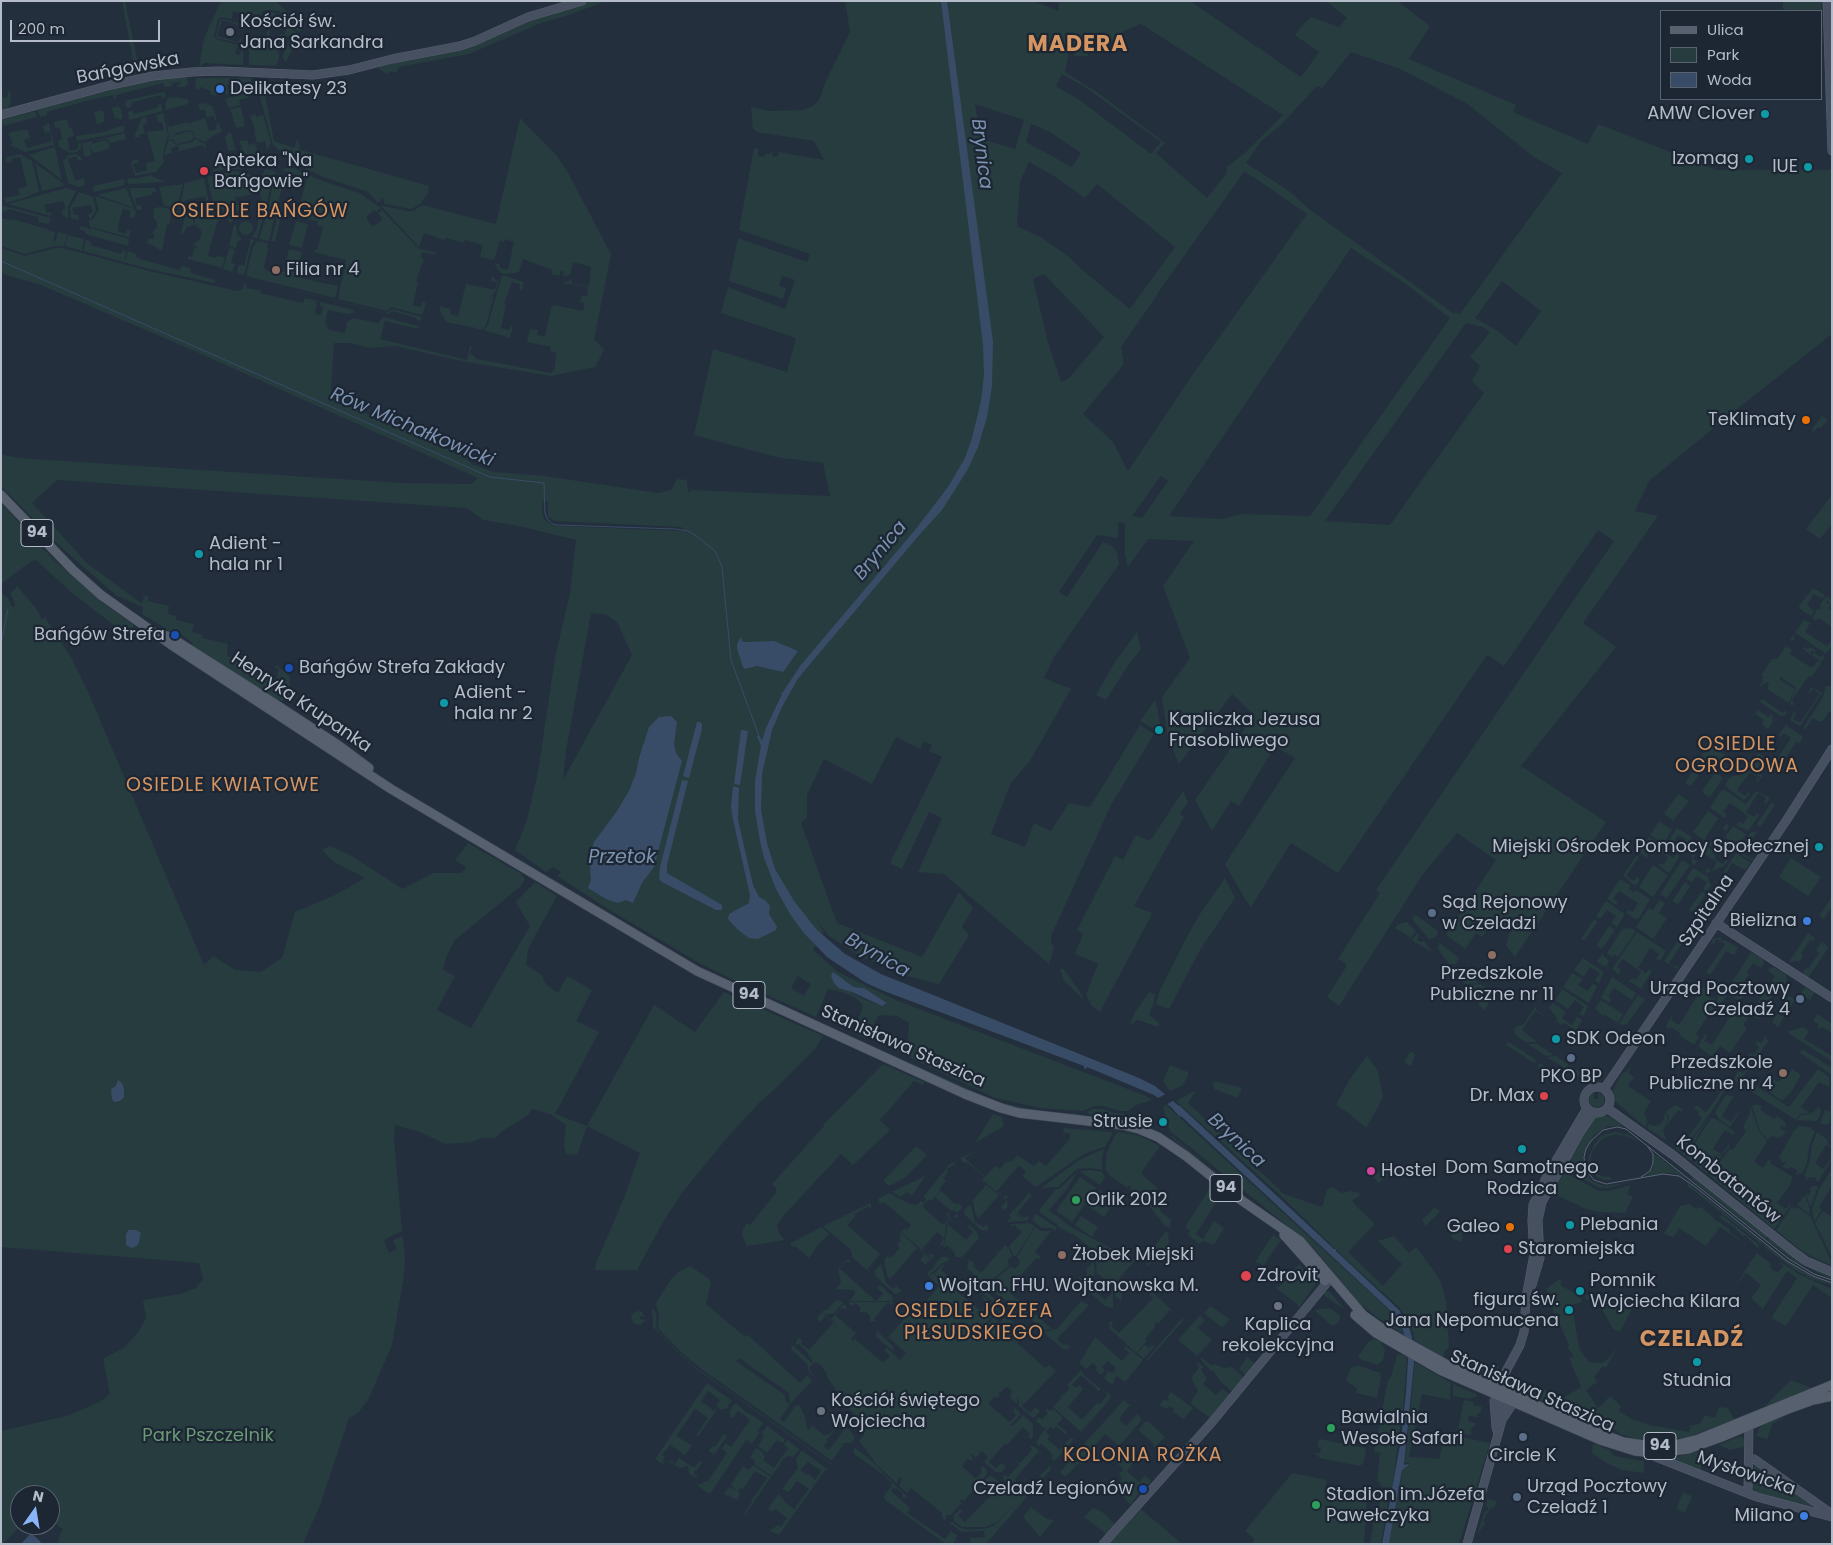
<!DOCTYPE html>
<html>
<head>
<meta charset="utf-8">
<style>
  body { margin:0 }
  #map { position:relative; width:1833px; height:1545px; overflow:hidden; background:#242f3e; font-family:Poppins,sans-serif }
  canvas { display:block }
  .frame { position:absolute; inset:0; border:2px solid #b4bcc9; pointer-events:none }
  .legend { position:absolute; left:1660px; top:10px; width:162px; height:90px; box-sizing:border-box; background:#1d2633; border:1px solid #59626f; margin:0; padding:6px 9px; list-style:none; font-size:15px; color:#b4bcc9 }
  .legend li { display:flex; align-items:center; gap:10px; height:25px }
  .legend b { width:25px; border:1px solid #59626f }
  .north { position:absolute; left:10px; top:1485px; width:50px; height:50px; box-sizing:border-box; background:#1d2633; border:1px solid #59626f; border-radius:50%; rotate:13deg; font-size:14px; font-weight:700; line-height:20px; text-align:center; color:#b4bcc9 }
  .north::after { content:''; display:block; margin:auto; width:18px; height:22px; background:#8ab4f8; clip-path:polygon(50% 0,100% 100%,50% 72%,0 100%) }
  .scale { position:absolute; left:10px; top:20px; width:150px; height:22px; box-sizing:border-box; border:2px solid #b4bcc9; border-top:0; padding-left:6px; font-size:15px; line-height:18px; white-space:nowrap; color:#b4bcc9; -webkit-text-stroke:4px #1d2633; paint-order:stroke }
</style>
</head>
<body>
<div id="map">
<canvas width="1833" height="1545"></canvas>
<div class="frame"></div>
<ul class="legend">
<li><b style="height:6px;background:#56606e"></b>Ulica</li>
<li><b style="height:14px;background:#263c3f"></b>Park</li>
<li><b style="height:14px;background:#394c67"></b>Woda</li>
</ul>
<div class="north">N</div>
<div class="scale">200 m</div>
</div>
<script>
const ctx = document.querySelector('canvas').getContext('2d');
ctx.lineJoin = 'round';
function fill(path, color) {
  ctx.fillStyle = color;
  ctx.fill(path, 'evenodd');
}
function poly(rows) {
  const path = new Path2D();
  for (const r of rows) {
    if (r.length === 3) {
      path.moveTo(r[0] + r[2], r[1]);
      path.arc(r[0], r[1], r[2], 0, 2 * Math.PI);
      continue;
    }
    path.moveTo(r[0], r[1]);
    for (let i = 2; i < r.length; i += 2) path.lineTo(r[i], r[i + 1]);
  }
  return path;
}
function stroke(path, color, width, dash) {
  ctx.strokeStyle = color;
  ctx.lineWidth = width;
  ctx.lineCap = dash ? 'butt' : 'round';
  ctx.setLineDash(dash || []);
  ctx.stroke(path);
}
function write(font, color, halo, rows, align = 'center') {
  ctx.font = font + ' Poppins,sans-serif';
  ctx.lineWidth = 4.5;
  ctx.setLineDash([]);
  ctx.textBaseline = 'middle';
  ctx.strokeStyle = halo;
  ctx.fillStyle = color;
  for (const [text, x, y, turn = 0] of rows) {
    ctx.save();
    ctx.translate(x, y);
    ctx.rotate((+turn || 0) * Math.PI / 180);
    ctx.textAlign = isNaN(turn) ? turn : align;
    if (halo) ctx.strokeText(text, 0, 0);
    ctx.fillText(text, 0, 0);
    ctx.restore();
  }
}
fill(poly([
  [122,1,125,1,138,64,134,65],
  [221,1,276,1,303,27,299,33,293,24,279,11,265,10,261,12,262,15,244,14,233,11,232,18,230,19,222,17,218,19,214,36,216,39,238,45,235,54,240,55,243,41,243,65,205,63,199,67,204,38],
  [590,1,606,1,566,16,541,23,469,54,399,67,397,72,389,72,387,74,379,69,380,65,457,50,528,20],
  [845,1,1033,1,1059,11,1058,1,1190,1,1301,77,1319,52,1295,35,1300,28,1311,17,1339,27,1347,18,1326,1,1397,1,1430,26,1409,59,1516,105,1513,112,1588,144,1598,124,1717,170,1832,170,1832,334,1737,409,1649,481,1635,511,1658,516,1583,623,1616,647,1521,766,1606,822,1515,957,1506,945,1510,931,1494,920,1482,937,1476,933,1465,949,1446,935,1496,860,1457,833,1423,874,1339,1006,1327,997,1346,967,1346,964,1338,959,1380,893,1376,890,1614,541,1598,530,1504,666,1487,655,1338,873,1291,843,1251,907,1245,899,1225,864,1295,758,1275,746,1239,806,1231,801,1212,831,1195,800,1254,715,1232,694,1179,764,1168,738,1162,697,1190,658,1163,586,1194,541,1148,539,1128,567,1125,555,1125,523,1118,522,1118,538,1097,535,1059,592,1067,597,1103,542,1112,546,1117,552,1119,564,1054,657,1044,678,1071,689,1030,761,1011,783,991,834,1025,847,1034,823,1051,831,1069,803,1090,807,1140,725,1154,734,1111,805,1051,936,1051,942,1054,948,1049,964,944,874,918,872,942,818,929,812,902,869,890,863,942,757,929,751,932,745,924,741,920,749,896,737,872,784,824,759,807,795,807,818,801,823,837,923,922,957,959,892,973,908,962,927,969,935,939,984,899,974,858,955,828,935,816,919,824,932,813,950,838,972,898,1001,1146,1096,1152,1100,1136,1105,1128,1111,1121,1111,1103,1106,1094,1106,1083,1111,1040,1108,995,1098,898,1052,908,1039,909,1023,897,1016,879,1015,866,1039,853,1033,863,1006,856,998,842,992,828,989,816,1017,740,983,701,964,608,909,557,876,561,872,553,867,546,872,515,850,527,820,538,772,555,658,570,593,576,540,523,527,484,520,466,508,57,480,32,503,87,563,142,604,144,596,148,597,148,601,169,606,168,614,176,616,176,620,194,624,192,632,203,635,202,638,228,644,227,656,245,661,243,668,252,670,252,674,260,676,262,672,265,673,265,677,276,679,279,669,275,668,276,665,290,676,290,687,293,692,288,698,281,701,277,700,192,645,193,643,181,635,179,637,142,614,143,607,117,596,64,550,1,486,1,454,18,458,401,483,471,484,478,478,199,353,41,285,6,275,1,272,1,248,25,256,56,248,63,248,149,271,237,291,243,289,244,283,247,284,246,288,259,290,261,287,260,293,303,303,305,298,317,301,315,314,321,315,323,307,320,306,320,302,354,310,353,313,348,314,328,310,325,322,329,330,345,333,347,322,353,318,378,323,383,317,419,326,418,329,385,321,380,339,467,360,470,346,472,346,470,353,477,359,551,373,554,370,556,358,556,353,550,351,551,347,527,342,530,329,538,330,537,335,545,337,551,308,554,305,583,311,585,303,579,301,582,297,580,296,587,296,588,287,562,283,571,280,573,284,589,286,591,267,573,262,570,275,563,276,564,271,561,271,559,276,551,274,552,270,523,259,519,272,508,274,501,273,495,265,495,263,500,264,499,268,508,270,514,242,505,239,504,242,500,241,502,234,494,260,484,258,485,252,483,258,480,257,483,245,465,240,464,243,446,238,444,240,424,233,419,247,380,205,407,211,413,211,422,205,496,224,520,118,557,156,567,171,611,254,601,304,599,303,601,304,594,339,604,350,595,367,551,376,466,362,395,346,370,348,351,343,334,343,331,392,334,396,338,401,465,457,472,464,493,472,545,476,658,493,671,490,677,479,687,480,688,491,690,493,691,490,830,496,823,463,776,457,694,435,713,349,787,372,796,338,721,313,728,287,785,309,795,280,782,276,779,286,786,288,783,299,729,281,738,238,807,262,810,254,739,230,754,148,758,149,758,156,764,157,765,154,769,154,773,151,772,156,777,157,779,152,824,160,814,141,757,132,753,129,751,107,770,111,803,110,813,106,819,100,825,83,850,32],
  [1141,24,1283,115,1246,152,1227,167,1226,174,1207,198,1156,153,1165,143,1098,93,1065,72,1069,51,1074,51,1074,56,1088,56,1088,44,1118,41,1124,31],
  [1351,52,1398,68,1466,103,1534,157,1562,173,1460,314,1453,313,1309,209,1289,191,1246,163,1262,140,1279,127,1317,86,1322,88],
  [1062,74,1085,87,1161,142,1151,154,1081,101,1056,86],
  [975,104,1024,120,1015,149,981,139],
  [1031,124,1050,132,1081,153,1072,167,1026,142],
  [1029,162,1054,176,1085,198,1097,184,1175,247,1130,309,1086,273,1068,256,1042,238,1017,226,1020,182],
  [1244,172,1255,178,1307,214,1193,374,1128,471,1113,442,1083,414,1124,364,1121,347,1151,304,1164,284],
  [1351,248,1403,282,1450,318,1310,516,1242,514,1222,519,1169,516],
  [1044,274,1104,337,1068,379,1061,382,1048,343,1033,279],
  [1502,281,1541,311,1516,346,1498,331,1475,318],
  [1466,323,1483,327,1490,332,1470,357,1480,366,1472,381,1484,393,1390,525,1325,521],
  [1161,476,1168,481,1142,518,1132,516],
  [543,501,548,501,548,517,555,521,680,527,683,528,683,531,560,526,551,524,544,519,542,511],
  [591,613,607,615,617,622,632,655,563,780,566,751],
  [798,976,811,984,804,996,791,988],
  [844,979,854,987,864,988,887,1003,882,1006,859,997,852,992],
  [1783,1,1821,1,1821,11,1792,11,1783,9],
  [271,12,278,14,299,35,286,62,282,57,291,37,285,35,278,53,280,54,276,66,249,65,249,48,263,48,268,30,270,30,269,43,279,44,280,34,284,35,286,30,281,23,277,21,271,25,261,22,262,18,266,18,266,15],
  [222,19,242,24,245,28,244,30,242,30,242,26,222,20,217,36,238,42,240,38,241,38,241,42,238,43,217,38,216,35,220,20],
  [187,76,188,83,185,87,177,87,177,85,180,85,180,82,173,83,172,86,165,87,163,83,116,95,116,98,115,99,113,95,90,100,47,112,47,115,40,117,37,110,86,94,147,80],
  [196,78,250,78,252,83,248,85,247,82,244,83,242,88,237,89,241,85,239,84,238,78,233,79,235,92,230,94,229,89,232,87,231,83,227,84,229,94,226,95,223,85,215,87,217,96,210,94,211,91,201,87,199,90,195,88],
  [9,89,11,93,10,105,6,109,1,111,1,97,7,98],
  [264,89,274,141,294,148,298,138,300,150,290,160,273,145,258,90],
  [164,92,166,95,164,98,162,98,161,95,132,102,131,106,129,108,125,106,126,101,128,100],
  [247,93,248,98,239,100,240,105,229,108,225,99],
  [176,97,189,100,188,104,166,110,165,104,168,98],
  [205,103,213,107,217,120,215,120,214,116,207,118,205,110,200,110,198,104],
  [159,104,161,104,163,111,129,120,128,113,130,111,133,111,134,114,157,108],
  [118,106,121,109,123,118,120,120,119,118,115,119,112,108],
  [241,107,245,126,236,128,230,109],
  [103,110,105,121,97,125,94,112],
  [35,111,37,117,3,126,1,120],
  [163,113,168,134,163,155,164,162,156,172,135,176,131,164,133,160,138,160,138,163,133,164,136,173,147,170,146,163,155,161,147,132,164,130,162,122,158,122,156,115],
  [255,114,256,117,263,115,271,143,267,150,265,141,257,143,254,131,255,130,250,116],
  [146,117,147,123,143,125,145,133,139,135,139,137,135,138,135,134,140,122,142,118],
  [205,118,209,131,217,129,216,124,219,123,222,132,216,134,205,142,195,138,194,132,188,130,176,133,172,140,169,140,167,121,169,127,187,122,188,124],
  [67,119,69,128,72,128,74,136,67,138,70,151,78,149,78,144,81,143,81,148,77,152,70,153,59,147,58,141,62,139,60,128,55,128,54,122],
  [49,123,54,145,25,152,10,145,10,144,13,143,8,133,21,130,28,130,30,138,24,140,27,148,52,141,50,132,45,133,43,126],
  [121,126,125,126,124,132,77,141,76,136,103,132],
  [188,131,193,133,194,136,192,140,178,144,175,143,173,138,174,136],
  [125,133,126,139,111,143,106,139,94,141],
  [229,133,231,133,236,150,230,151,228,150,225,137],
  [195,139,205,144,206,148,204,148,203,145,177,152,179,150,178,146,171,148,172,153,164,155,168,141,172,141,176,145,179,145,192,142],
  [105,140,110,144,108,149,95,153,92,151,90,148,92,144],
  [247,140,249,145,255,143,257,151,262,151,262,153,247,156,243,152,239,141],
  [93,141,89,149,92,154,88,157,84,156,82,143],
  [54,147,55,148,62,180,29,155],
  [301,150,429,186,428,193,421,203,412,209,384,204,384,199,382,198,380,202,377,202,368,192,323,177,291,161],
  [20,154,32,161,39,191,27,197,6,203,4,198,20,195,18,189,27,186,20,157,11,159,12,162,5,162,7,157],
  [76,154,81,157,82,160,78,161,76,156,68,159,75,180,84,179,85,185,79,187,68,183,63,161,69,155],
  [227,154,228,158,224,169,214,172,213,169,218,168,216,162,224,160,223,155],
  [265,156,275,157,279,168,263,163],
  [243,159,245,161,241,169,226,169,228,163],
  [35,163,64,184,63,186,42,191],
  [289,166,320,180,359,193,381,208,376,212,375,210,373,211,367,216,367,220,373,227,382,220,382,218,378,213,382,210,419,249,435,252,437,255,422,252,421,258,424,259,416,281,418,282,413,305,421,307,422,302,426,303,422,315,391,307,387,311,338,299,346,260,313,252,314,250,317,250,323,227,317,225,318,221,296,217,307,178,282,170],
  [265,169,276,172,270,186,266,210,261,208,262,202,256,175,262,176],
  [233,171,242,172,254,176,257,191,252,192,252,194,246,196,235,197,237,205,239,205,240,208,234,214,214,207,207,177],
  [279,173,281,174,281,179,283,182,277,209,274,209,273,212,268,210,272,187],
  [150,175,165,182,129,184,127,180,129,178,135,179],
  [204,178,210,207,203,209,202,206,207,205,205,197,195,198,184,201,186,209,190,208,191,212,182,210,181,200,185,183],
  [124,179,125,185,94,192,93,186],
  [183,184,179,199,181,209,164,206,159,187],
  [66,188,76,191,68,207,68,218,63,216,62,210,66,209,63,201,44,205,47,213,51,212,51,216,8,204],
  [126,188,134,208,98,195],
  [129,188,155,188,157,191,152,193,152,195,135,198,137,206,141,205,142,210,137,210],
  [79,192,93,197,96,210,91,219,90,219,88,214,93,212,91,205,72,208,74,215,78,215,79,220,72,219,71,217,70,208],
  [95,196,134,209,136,212,134,218,129,217,131,211,123,209,119,222,118,232,126,234,127,230,131,231,129,237,90,227,89,220,92,220,99,210],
  [1,205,51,218,49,224,39,222,38,217,9,209,5,212,1,211],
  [161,207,181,212,182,219,182,221,179,219,180,214,172,212,169,225,167,225,162,251,144,241,147,243,149,238,154,239,154,234,152,233,157,227,157,222,153,217,154,208],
  [210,209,234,217,232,223,228,221,229,217,220,215,210,246,208,256,216,258,217,256,225,257,222,268,188,259,188,256,192,257,194,249,197,247,193,244,199,240,201,236,201,230,195,225,194,213],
  [260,212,265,212,257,238,252,237,256,231],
  [267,213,273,214,272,219,274,220,269,241,259,239],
  [188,214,192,214,194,225,187,227,183,234,181,233,184,219],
  [278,215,281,216,275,242,271,241],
  [1,218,10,220,12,219,47,229,55,233,53,241,55,242,58,232,67,234,64,246,55,246,25,254,1,246],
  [296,221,308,224,302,248,289,245],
  [246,228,7],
  [234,225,236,225,237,234,241,238,241,241,238,240,236,248,229,246],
  [80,226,89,228,89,234,90,228,129,239,128,246,86,234,85,231,79,229],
  [68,235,84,239,82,251,65,246],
  [248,239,255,240,251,246,244,275,238,274,237,270,239,265,244,266,250,243,250,240],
  [86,240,90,241,91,245,121,254,123,250,126,251,125,259,126,259,128,251,136,254,137,258,179,270,182,266,190,268,191,273,215,280,214,283,149,269,83,251],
  [257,241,268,243,267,248,268,249,264,267,267,271,338,286,335,298,246,276,253,247],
  [229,248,235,250,231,263,235,264,232,272,223,269],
  [289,249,302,252,296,275,301,278,276,272,284,272],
  [502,275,524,282,522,290,519,289,520,284,512,282,504,304,506,305,501,328,509,330,511,326,513,327,510,338,484,330,488,325],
  [492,276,498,282,496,291,488,300,494,295,486,325,483,330,476,329,476,324,475,328,446,322,440,310,440,306,451,309,450,314,458,316,466,284,495,290,497,282,491,281],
  [245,278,387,313,392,309,422,317,420,321,418,321,416,318,392,311,389,314],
  [1822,416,1828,420,1821,428,1818,427,1813,433,1812,429],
  [1832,495,1832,524,1820,539,1806,529],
  [1,503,55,561,104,604,133,624,133,631,130,634,124,633,72,593,36,560,30,562,1,584],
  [17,586,36,608,42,620,45,617,72,659,89,694,204,965,213,956,235,970,261,972,282,958,295,912,335,895,365,878,334,862,322,850,330,846,350,855,403,889,433,873,462,873,466,867,455,860,468,843,520,873,525,879,521,886,455,940,446,957,443,970,455,976,437,1010,471,1028,530,926,516,902,535,882,557,896,528,949,526,965,542,975,545,983,558,993,567,976,592,990,576,1021,599,1032,555,1114,587,1126,654,1005,695,1032,724,992,823,1036,815,1049,776,1088,758,1104,726,1139,682,1193,663,1222,637,1270,595,1270,596,1263,624,1198,640,1153,587,1126,577,1155,566,1154,564,1144,566,1125,550,1114,532,1109,527,1116,501,1132,495,1138,482,1138,472,1142,445,1144,420,1132,395,1125,394,1139,402,1231,384,1240,389,1253,397,1249,393,1240,403,1236,405,1257,404,1276,392,1345,368,1400,358,1413,349,1418,320,1505,303,1544,58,1544,60,1533,63,1530,50,1518,50,1495,20,1495,21,1525,3,1544,1,1544,1,1431,70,1415,101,1401,110,1394,103,1359,125,1347,139,1331,146,1318,143,1300,180,1294,196,1288,203,1279,199,1263,1,1247,1,593,8,598,12,607,15,607,14,600,10,594],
  [1813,588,1825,595,1822,599,1814,594,1807,605,1814,611,1811,616,1800,609,1799,606],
  [1826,596,1832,600,1831,604,1827,600,1826,602,1831,604,1828,608,1832,611,1832,627,1819,618,1816,621,1812,618,1818,608,1820,610,1822,608,1819,606],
  [1804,620,1810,623,1805,632,1827,646,1832,640,1832,646,1826,654,1796,633,1793,637,1795,639,1794,641,1790,640],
  [1137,632,1141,649,1129,664,1106,700,1096,695,1115,662],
  [1807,644,1805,648,1808,649,1811,647,1816,651,1814,653,1820,657,1823,655,1825,657,1821,662,1812,655,1814,651,1811,651,1811,655,1803,649],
  [1786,646,1792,650,1790,654,1812,668,1818,661,1821,663,1812,676,1808,677,1792,700,1794,704,1792,706,1790,704,1796,688,1781,677,1779,679,1795,689,1789,703,1767,689,1769,684,1767,682,1759,687,1763,681,1761,680,1763,677,1761,676,1772,659,1777,659],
  [1826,686,1832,686,1832,713,1829,712,1824,720,1819,722,1813,718,1804,731,1804,727,1823,697],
  [1811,687,1822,693,1800,726,1791,721,1791,718,1794,712,1796,713,1793,719,1800,723,1820,694,1813,689,1809,693,1808,692],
  [1762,699,1783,713,1785,711,1787,713,1786,715,1781,716,1760,702],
  [1155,700,1157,707,1162,734,1140,721],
  [1758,710,1768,717,1772,714,1773,722,1768,729,1762,725,1764,720,1755,714],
  [1786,725,1803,737,1800,743,1796,742,1780,767,1776,765,1773,770,1763,764,1764,763,1771,768,1791,738,1784,733,1780,737,1778,736],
  [1710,743,1717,748,1717,750,1729,757,1724,765,1729,769,1725,775,1718,769,1722,762,1713,755,1707,764,1699,760],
  [1757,754,1760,754,1766,758,1755,771,1763,776,1761,778,1748,768,1750,765,1754,767,1757,761,1754,759],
  [1698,762,1705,766,1691,786,1685,783],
  [1747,770,1752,772,1760,779,1757,783,1756,782,1758,778,1750,772,1737,790,1745,796,1748,792,1750,794,1744,800,1725,786,1729,778,1733,776,1741,775],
  [1715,772,1723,778,1710,797,1703,793,1703,790],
  [1725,790,1746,804,1756,791,1770,798,1766,804,1764,803,1766,798,1758,793,1746,812,1754,817,1757,814,1759,815,1748,831,1736,825,1739,822,1743,824,1748,816,1730,803,1723,812,1727,814,1725,818,1710,808,1721,791],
  [1183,791,1188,802,1180,814,1184,817,1134,906,1152,913,1153,912,1100,1012,1091,1005,1086,994,1098,964,1075,954,1083,934,1077,930,1115,856,1123,860,1136,835,1150,841],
  [1678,794,1689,801,1673,821,1664,814],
  [1772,802,1775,805,1760,827,1757,824],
  [1708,811,1729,826,1726,831,1723,829,1726,824,1718,819,1705,838,1713,843,1716,839,1720,841,1714,848,1693,832],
  [1662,817,1660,822,1672,830,1665,841,1661,842,1650,835],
  [1733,826,1746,834,1738,847,1725,837],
  [1677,828,1692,837,1687,845,1684,843,1686,839,1678,835,1670,847,1667,843],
  [1751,832,1757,832,1751,841,1760,847,1765,842,1758,852,1756,851,1759,847,1748,840,1740,851,1751,859,1754,857,1752,861,1737,852],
  [1649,837,1669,849,1666,853,1673,858,1677,854,1680,856,1669,873,1658,865,1660,863,1664,865,1668,857,1649,845,1644,852,1648,855,1647,858,1639,852],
  [1694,840,1696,840,1714,851,1715,860,1717,849,1719,852,1715,859,1723,864,1726,860,1728,861,1725,865,1720,868,1719,866,1719,868,1707,873,1705,872,1708,868,1712,871,1717,862,1698,850,1693,859,1697,861,1695,865,1692,864,1692,844],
  [1736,853,1751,863,1745,870,1732,863,1724,877,1723,873],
  [1636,856,1639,857,1626,876,1634,881,1637,877,1640,879,1637,884,1634,885,1623,876],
  [1791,858,1821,877,1808,896,1779,877],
  [1682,860,1690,865,1667,898,1660,894],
  [1653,865,1668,875,1653,897,1639,887],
  [1693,868,1707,876,1711,886,1707,891,1703,889,1707,882,1697,876,1692,882,1686,879],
  [1225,878,1235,898,1200,950,1169,1009,1156,1004,1159,992,1189,933,1200,914],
  [1620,879,1631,886,1629,889,1634,892,1636,890,1650,899,1639,918,1636,919,1626,913,1628,910,1633,912,1638,903,1619,891,1613,899,1618,902,1616,905,1607,899],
  [1685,882,1690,886,1678,905,1672,901],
  [1702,891,1706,894,1693,912,1689,910],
  [1832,897,1832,907,1824,918,1827,921,1819,916],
  [1659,900,1665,903,1659,913,1667,918,1653,939,1636,927,1649,908,1653,910],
  [1606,901,1625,914,1617,927,1611,923,1616,916,1607,910,1600,919,1596,916],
  [1416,915,1437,930,1438,934,1435,938,1429,939,1412,919],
  [1594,919,1598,922,1584,941,1581,939],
  [1407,922,1416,931,1411,938,1395,928,1398,924],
  [1609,926,1615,930,1602,949,1596,946],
  [1632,928,1636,931,1618,957,1614,954,1612,957,1607,953,1622,929],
  [1637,932,1666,951,1660,961,1656,959,1659,954,1650,948,1638,968,1646,973,1649,969,1652,971,1641,989,1629,981,1632,978,1636,980,1641,972,1623,959,1617,967,1621,970,1619,975,1612,969],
  [1418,933,1419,935,1417,940,1420,942,1424,941,1444,968,1432,952,1414,942,1412,939],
  [1808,933,1815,938,1813,942,1810,940,1801,954,1803,956,1800,961,1789,962],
  [1722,937,1720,940,1723,941,1724,940,1738,947,1734,955,1726,951,1709,977,1710,974,1706,972,1725,944,1717,939,1713,944,1711,943,1713,939],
  [1680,938,1684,941,1669,963,1675,967,1679,964,1677,969,1664,961],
  [1439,942,1459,958,1456,964,1449,964,1438,949],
  [1822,942,1829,947,1808,978,1804,975,1803,972,1806,968,1808,969,1819,953,1816,950],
  [1751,952,1763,959,1764,963,1761,968,1753,963,1747,972,1749,974,1738,990,1746,996,1738,1000,1726,992],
  [1602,954,1609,961,1606,967,1597,962],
  [1583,958,1604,972,1599,983,1595,980,1600,973,1590,967,1584,977,1574,970],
  [1773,967,1786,974,1787,980,1784,985,1781,983,1763,1010,1766,1012,1764,1017,1753,1010,1775,976,1767,970],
  [1461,968,1479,983,1464,984,1460,977],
  [1060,969,1063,969,1066,972,1082,995,1083,999,1064,981],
  [1572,973,1583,979,1578,985,1587,991,1593,984,1597,986,1589,1003,1563,987],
  [1612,977,1636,993,1632,1000,1614,988,1608,996,1611,999,1610,1003,1601,998],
  [1480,984,1495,993,1484,1011,1465,985],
  [1703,987,1711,992,1708,996,1713,999,1715,996,1714,1013,1711,1011,1696,1034,1699,1038,1694,1045,1679,1035,1680,1033,1671,1027,1669,1029,1666,1026,1674,1012,1671,1020,1679,1025],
  [1805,987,1815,992,1810,1000,1800,994],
  [1562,989,1588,1006,1584,1016,1579,1014,1584,1007,1575,1000,1568,1009,1555,1000],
  [1719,990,1727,995,1716,1010,1718,992],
  [1149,992,1155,994,1154,1002,1149,1015,1159,1023,1158,1027,1138,1020,1130,1025,1135,1012],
  [1638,995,1645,999,1627,1024,1622,1025,1619,1024],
  [1789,996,1795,999,1785,1015,1778,1012],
  [1601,1000,1623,1014,1618,1023,1605,1015,1603,1016,1595,1008],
  [1737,1002,1761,1018,1757,1019,1750,1015,1743,1025,1747,1028,1730,1053,1720,1046,1712,1057,1698,1046,1705,1034,1707,1035,1704,1041,1712,1045,1734,1010,1727,1005],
  [1553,1003,1566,1012,1562,1018,1572,1025,1577,1017,1582,1020,1576,1031,1566,1024,1562,1023,1561,1025,1556,1021,1557,1019,1555,1015,1549,1008],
  [1536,1006,1536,1010,1548,1018,1535,1011,1522,1030,1537,1042,1525,1042,1515,1035,1514,1030,1517,1026,1523,1025],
  [1777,1013,1784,1017,1778,1027,1772,1022],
  [1817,1014,1832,1024,1832,1033,1822,1027,1819,1029,1817,1028,1819,1024,1813,1021],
  [1803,1027,1809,1031,1804,1039,1832,1056,1832,1061,1788,1033,1789,1031],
  [1767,1034,1766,1039,1768,1040,1771,1037,1748,1070,1737,1082,1734,1080,1737,1073,1739,1071,1743,1073,1752,1059,1748,1056,1750,1053,1754,1055,1759,1047,1755,1044,1757,1041,1761,1043],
  [1509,1042,1536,1060,1534,1063,1505,1044],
  [1528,1044,1537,1044,1554,1055,1546,1056],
  [1802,1049,1832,1068,1832,1075,1800,1053],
  [1410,1052,1413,1052,1415,1055,1411,1066,1404,1062],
  [888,1053,998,1102,1039,1111,1082,1114,1079,1115,1038,1112,1001,1104,952,1084],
  [1367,1056,1378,1071,1383,1098,1366,1128,1347,1112,1336,1105,1350,1079],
  [1556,1056,1568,1064,1567,1070,1547,1057],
  [1540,1063,1561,1079,1559,1082,1537,1067],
  [883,1064,924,1082,923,1085,914,1081,880,1120,890,1130,853,1165,841,1154,783,1216,777,1226,780,1235,785,1240,747,1246,742,1235,743,1229,747,1223,750,1225,776,1193,776,1188,772,1184,824,1126,824,1124],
  [1170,1065,1188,1072,1188,1075,1183,1085,1170,1091,1163,1081],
  [1569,1065,1586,1076,1583,1079,1568,1071],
  [1632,1067,1628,1073,1634,1077,1628,1086,1651,1101,1644,1113,1648,1123,1645,1127,1615,1101,1613,1090,1616,1084,1622,1074],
  [1792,1069,1801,1075,1791,1092,1782,1101,1761,1086,1767,1077,1779,1082,1784,1072,1789,1074],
  [1818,1069,1829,1077,1830,1085,1829,1087,1819,1082,1801,1107,1810,1113,1800,1114,1796,1120,1747,1089,1748,1077,1753,1084,1789,1107],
  [1213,1082,1219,1082,1242,1088,1238,1098,1214,1089],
  [1720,1082,1727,1087,1711,1112,1681,1153,1673,1145,1677,1141,1683,1144,1702,1118,1698,1115,1699,1112,1694,1108,1696,1105,1706,1112,1720,1093,1711,1086],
  [1194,1091,1195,1092,1188,1103,1284,1194,1322,1207,1327,1190,1332,1187,1342,1193,1351,1191,1360,1193,1359,1197,1352,1200,1357,1207,1375,1224,1348,1252,1383,1286,1402,1264,1378,1241,1394,1236,1409,1253,1416,1247,1439,1278,1442,1286,1446,1301,1449,1347,1444,1352,1444,1358,1415,1341,1413,1332,1400,1308,1348,1261,1280,1195,1176,1101],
  [1594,1092,1594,1099,1598,1099,1598,1092,1604,1096,1604,1103,1599,1108,1592,1106,1589,1101,1590,1095],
  [1726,1095,1734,1096,1722,1116,1731,1122,1738,1112,1739,1113,1730,1127,1719,1119,1715,1112],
  [1757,1104,1762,1107,1760,1110,1774,1119,1777,1116,1784,1121,1787,1127,1780,1126,1780,1129,1786,1131,1784,1135,1778,1138,1772,1136,1768,1140,1760,1131,1752,1106],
  [1166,1105,1390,1311,1401,1326,1403,1334,1377,1317,1359,1303,1311,1245,1170,1131,1163,1107],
  [1676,1105,1683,1110,1681,1112,1678,1110,1665,1128,1669,1118,1666,1111],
  [1750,1106,1759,1131,1767,1141,1754,1162,1763,1168,1769,1159,1771,1161,1770,1163,1793,1177,1790,1185,1777,1203,1786,1209,1790,1204,1791,1205,1774,1229,1709,1175,1730,1149,1733,1150,1746,1131,1743,1127,1751,1111,1749,1109],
  [1819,1107,1821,1111,1819,1118,1816,1121,1797,1120,1801,1115,1811,1114],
  [1092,1109,1102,1109,1114,1113,1128,1114,1115,1117,1092,1116,1087,1112],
  [1825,1110,1832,1112,1829,1124,1827,1125,1820,1123],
  [1665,1112,1668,1118,1663,1131,1667,1141,1647,1128,1649,1124,1655,1126,1661,1124,1664,1119],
  [993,1114,1002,1117,1004,1126,975,1143],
  [1711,1114,1685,1156,1684,1156,1682,1154],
  [1144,1115,1151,1118,1153,1126,1152,1128,1132,1121,1132,1120],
  [1601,1115,1606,1115,1617,1121,1624,1127,1608,1126,1594,1135,1583,1155,1583,1166,1585,1172,1592,1181,1601,1185,1607,1186,1631,1182,1608,1188,1600,1188,1565,1170,1590,1122,1594,1117],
  [1711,1118,1716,1119,1735,1132,1733,1135,1725,1130,1713,1149,1722,1154,1729,1144,1730,1145,1724,1154,1691,1161,1686,1157],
  [1065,1125,1127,1131,1138,1134,1158,1143,1143,1136,1123,1131],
  [1799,1126,1809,1127,1815,1131,1809,1146,1807,1163,1802,1174,1800,1173,1797,1175,1795,1174,1798,1171,1792,1167,1787,1169,1782,1166,1786,1163,1784,1162,1782,1163,1781,1159,1779,1158,1794,1130],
  [1064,1128,1112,1132,1112,1134,1105,1147,1091,1151,1078,1158,1036,1187,1022,1176,1026,1171,1019,1165,997,1191,1004,1197,1006,1195,1008,1196,1006,1199,982,1180,984,1177,968,1163,963,1162,961,1160,961,1158,975,1151,965,1158,985,1177,995,1166,1000,1169,1006,1161,1009,1162,1013,1160,1017,1155,1034,1166,1039,1161,1046,1166,1069,1140,1071,1134,1063,1132],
  [1119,1132,1140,1136,1160,1146,1141,1173,1158,1189,1156,1192,1160,1200,1158,1204,1161,1212,1171,1220,1170,1228,1164,1225,1144,1199,1130,1189,1131,1186,1130,1185,1128,1188,1110,1176,1105,1169,1107,1152,1115,1135],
  [1616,1132,1629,1135,1639,1141,1627,1137,1627,1136,1623,1135,1622,1136,1616,1134,1604,1138,1599,1142,1592,1152,1590,1163,1595,1172,1601,1176,1611,1177,1612,1180,1604,1180,1597,1177,1591,1171,1588,1163,1589,1156,1594,1145,1600,1137,1607,1134],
  [1817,1132,1827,1139,1828,1143,1832,1148,1826,1145,1815,1163,1823,1169,1831,1158,1832,1159,1819,1181,1816,1181,1816,1178,1808,1177,1806,1181,1805,1180,1806,1177,1804,1175,1809,1164,1812,1146],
  [1170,1136,1172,1136,1234,1188,1226,1183],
  [916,1146,927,1155,905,1178,889,1186,883,1181],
  [1103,1149,1104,1150,1102,1159,1102,1170,1091,1168,1077,1169,1058,1187,1041,1188,1079,1160],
  [1654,1155,1656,1155,1687,1179,1677,1174,1669,1173,1647,1176,1653,1168],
  [1723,1155,1707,1174,1693,1162,1697,1161],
  [954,1162,957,1168,954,1165,947,1169,948,1172,943,1178,946,1181,939,1189,940,1191,931,1201,929,1199,922,1206,943,1225,950,1218,946,1214,948,1212,951,1218,947,1222,943,1246,940,1244,944,1238,937,1232,922,1249,929,1256,931,1253,934,1256,932,1259,901,1232,905,1228,907,1230,911,1225,884,1202,880,1204,878,1199,889,1193,908,1203,917,1205,921,1201,924,1203,926,1199,923,1197,928,1191,950,1164],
  [1386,1165,1392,1172,1379,1183,1373,1177],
  [1832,1169,1832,1186,1819,1207,1822,1210,1814,1221,1812,1209,1820,1187],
  [1091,1170,1102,1172,1105,1177,1100,1185,1079,1171],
  [1078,1171,1067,1189,1049,1210,1071,1227,1133,1260,1140,1255,1116,1282,1123,1289,1121,1301,1115,1296,1115,1288,1097,1273,1095,1252,1076,1236,1058,1227,1057,1224,1040,1213,1040,1209,1056,1189,1059,1189],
  [1564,1172,1599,1191,1608,1191,1631,1185,1627,1194,1633,1197,1625,1213,1599,1212,1586,1209,1552,1193],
  [1688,1172,1768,1236,1766,1239,1691,1179,1692,1177],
  [925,1176,912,1196,907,1192,901,1197,892,1192],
  [1080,1177,1096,1188,1072,1222,1056,1211],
  [1688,1183,1724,1212,1763,1243,1761,1244,1689,1187,1687,1186],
  [986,1185,1007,1201,1008,1206,1005,1210,1001,1207,1006,1201,999,1195,979,1218,975,1214,973,1200],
  [1813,1186,1818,1186,1811,1206,1810,1206,1806,1194,1809,1195,1811,1191,1809,1189],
  [1210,1188,1220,1196,1196,1234,1203,1239,1214,1221,1224,1228,1214,1245,1203,1241,1199,1244,1187,1234,1190,1231,1185,1227],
  [1099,1190,1115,1201,1104,1217,1089,1207],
  [941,1191,955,1204,958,1203,961,1205,962,1208,958,1212,950,1210,935,1197],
  [1029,1193,1032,1195,1018,1212,1024,1218,1027,1216,1030,1218,1026,1221,1014,1210],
  [1805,1195,1810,1209,1810,1214,1797,1205],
  [871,1203,871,1208,868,1207,854,1214,855,1217,847,1225,880,1254,868,1269,869,1272,852,1257,851,1250,823,1226],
  [1690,1204,1696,1209,1698,1207,1702,1208,1714,1218,1714,1220,1716,1220,1730,1230,1729,1232,1733,1234,1747,1245,1720,1227,1706,1246,1679,1228,1674,1237,1664,1234,1680,1206],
  [968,1206,971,1206,975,1222,983,1227,986,1225,989,1228,986,1231,981,1230,965,1215,964,1211],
  [1792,1207,1795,1209,1797,1207,1810,1216,1832,1263,1832,1266,1803,1252,1776,1230],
  [1434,1208,1440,1211,1426,1226,1422,1220],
  [1013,1210,1025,1221,1007,1222,1011,1217,1009,1215],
  [1823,1211,1832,1217,1832,1257,1815,1223],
  [956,1214,959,1215,957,1218,954,1216,948,1224,966,1240,973,1232,968,1227,969,1225,977,1232,979,1238,962,1257,955,1257,955,1253,948,1246,945,1246,945,1248,944,1247,948,1223],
  [1036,1214,1057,1228,1055,1231,1052,1228,1042,1228,1032,1220],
  [1722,1215,1759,1245,1758,1248,1745,1235,1743,1236,1735,1228,1719,1217],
  [1081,1216,1098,1227,1092,1237,1075,1225],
  [1458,1219,1466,1222,1461,1236,1463,1237,1461,1242,1451,1238],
  [1029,1223,1035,1226,1016,1256,1014,1256,1009,1246,1022,1232,1014,1225,1012,1227,1010,1225,1011,1224],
  [822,1227,829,1234,817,1246,809,1258,795,1246,793,1247,791,1246,791,1243],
  [1035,1227,1041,1231,1051,1231,1035,1252,1042,1258,1035,1259,1010,1288,1009,1292,1052,1329,1043,1330,1022,1311,1003,1298,1001,1298,987,1286,1010,1267,1015,1268,1018,1266,1020,1261,1017,1257],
  [1166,1231,1168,1233,1169,1244,1148,1266,1146,1264,1148,1262,1145,1259],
  [901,1233,930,1259,926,1265,920,1260,924,1254,917,1248,890,1279,887,1276,884,1260,887,1256,891,1258,900,1248,897,1245,901,1240,899,1238,901,1236,899,1234],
  [1273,1235,1281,1240,1264,1265,1255,1262],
  [1770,1237,1829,1274,1831,1279,1796,1262,1767,1240],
  [1764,1244,1800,1270,1820,1280,1832,1284,1832,1285,1812,1279,1795,1270,1763,1246],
  [1005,1245,1009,1249,1012,1256,1008,1260,1009,1266,985,1285,967,1268,969,1259,975,1264,973,1266,981,1273],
  [1090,1253,1093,1255,1095,1273,1093,1276,1090,1274,1084,1281,1105,1300,1112,1293,1108,1289,1110,1287,1113,1289,1113,1308,1105,1306,1083,1287,1081,1287,1079,1283,1079,1278,1084,1278,1087,1274,1086,1270,1092,1263,1086,1258],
  [1757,1253,1771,1264,1770,1266,1774,1271,1778,1272,1783,1266,1780,1263,1781,1262,1800,1275,1832,1289,1832,1298,1813,1285,1786,1326,1771,1318,1797,1278,1787,1271,1763,1309,1751,1298,1761,1285,1746,1273,1735,1286,1748,1266,1750,1266,1749,1264],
  [941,1257,947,1257,950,1260,943,1263,928,1276,927,1274,930,1270,941,1264,932,1268],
  [846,1260,851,1260,849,1263,846,1261,840,1269,876,1301,883,1293,877,1288,880,1285,892,1296,893,1301,849,1301,855,1294,854,1290,836,1289,841,1283,838,1270],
  [947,1262,941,1270,955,1282,950,1287,934,1273],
  [881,1264,886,1283,894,1289,896,1286,902,1291,901,1292,895,1294,875,1276,875,1271],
  [1299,1264,1316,1283,1299,1308,1298,1305,1276,1288,1280,1286],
  [690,1266,709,1279,711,1283,706,1304,744,1336,748,1335,800,1383,807,1375,812,1381,790,1404,780,1419,784,1422,795,1406,799,1405,805,1417,807,1428,810,1430,811,1425,824,1435,829,1434,838,1426,839,1428,837,1427,829,1438,828,1438,826,1439,828,1441,824,1446,829,1450,843,1431,842,1430,846,1427,850,1430,855,1438,851,1443,844,1443,832,1461,700,1368,681,1352,658,1328,659,1315,656,1303,671,1279,679,1272],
  [739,1358,789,1393,790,1404,785,1401,785,1395,736,1361],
  [933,1273,951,1290,953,1288,981,1311,988,1304,982,1298,984,1296,989,1301,988,1303,990,1302,998,1309,987,1322,989,1323,1000,1310,1002,1312,995,1319,1000,1323,1006,1315,1013,1322,1001,1334,1004,1335,1015,1324,1010,1331,1013,1333,1017,1328,1015,1326,1016,1325,1024,1331,1013,1344,1025,1332,1028,1336,1026,1338,1024,1336,1017,1343,1045,1368,1049,1365,1056,1371,1022,1406,1030,1413,1035,1407,1040,1411,1035,1417,1032,1417,1019,1406,1018,1395,1017,1404,1011,1399,1010,1395,1012,1391,1009,1388,1006,1387,1000,1393,997,1392,1000,1395,997,1398,995,1396,988,1404,1010,1422,1016,1415,1013,1411,1015,1408,1021,1414,1011,1425,1013,1426,1023,1415,1033,1424,1033,1436,1031,1439,1028,1436,1030,1434,1023,1427,1007,1445,1005,1444,989,1462,996,1469,1001,1463,1006,1467,1001,1472,996,1472,985,1463,985,1460,988,1457,982,1451,976,1458,971,1453,970,1454,973,1458,971,1461,968,1459,962,1466,976,1479,982,1472,980,1469,983,1466,987,1470,987,1474,964,1501,961,1499,960,1500,962,1503,951,1515,946,1515,946,1521,942,1517,942,1513,911,1488,907,1493,899,1486,902,1478,900,1477,897,1484,877,1465,859,1441,864,1435,860,1429,863,1427,862,1425,860,1426,854,1414,846,1405,826,1375,828,1372,826,1373,821,1365,815,1362,810,1367,810,1371,818,1381,809,1372,807,1364,792,1350,791,1344,812,1363,813,1361,810,1358,812,1356,809,1357,808,1353,799,1344,796,1345,796,1341,799,1338,803,1341,801,1343,809,1350,833,1323,825,1316,820,1322,817,1318,822,1312,835,1324,835,1329,836,1324,831,1319,844,1304,847,1307,845,1310,842,1308,835,1315,856,1333,851,1339,853,1341,855,1339,883,1363,890,1356,884,1350,887,1348,900,1360,906,1353,888,1337,913,1309,918,1311,939,1286,929,1276],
  [969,1276,996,1300,994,1303,966,1280],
  [1559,1279,1562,1281,1560,1285,1580,1296,1582,1302,1572,1305,1579,1348,1589,1362,1602,1363,1610,1357,1615,1350,1616,1350,1606,1368,1603,1366,1594,1377,1597,1382,1586,1390,1598,1408,1610,1396,1621,1406,1619,1411,1632,1419,1650,1425,1689,1432,1691,1425,1700,1424,1705,1415,1715,1418,1719,1407,1728,1408,1734,1419,1691,1436,1674,1439,1653,1440,1637,1439,1620,1434,1617,1431,1602,1424,1595,1425,1555,1406,1556,1403,1581,1387,1569,1358,1574,1356,1567,1347,1569,1345,1550,1303,1553,1299,1546,1289],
  [1150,1290,1174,1312,1170,1310,1159,1323,1156,1322,1154,1325,1155,1327,1145,1339,1147,1341,1136,1353,1110,1329,1109,1323,1111,1321,1113,1323,1111,1326,1119,1333,1153,1298,1146,1291],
  [1326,1291,1330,1292,1345,1310,1325,1296,1324,1293],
  [1591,1294,1635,1304,1594,1298,1586,1300,1585,1295],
  [840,1300,843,1303,834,1313,826,1315,822,1311,827,1310,835,1301],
  [1597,1300,1634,1305,1620,1332,1613,1329],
  [1081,1301,1089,1305,1057,1339,1064,1346,1066,1344,1071,1348,1064,1350,1043,1332,1057,1329],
  [848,1302,893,1302,893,1303,891,1305,888,1302,874,1319,876,1321,870,1322,870,1316,866,1312,859,1312,861,1308,855,1303,852,1306],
  [1210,1306,1230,1319,1222,1328,1204,1313],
  [1330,1308,1341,1316,1338,1323,1332,1326,1314,1310],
  [652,1310,654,1310,656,1314,657,1330,691,1364,829,1462,835,1465,829,1463,691,1365,653,1327],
  [638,1311,642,1312,645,1317,640,1316,640,1319,645,1320,643,1323,639,1325,634,1323,631,1318,633,1313],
  [1200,1315,1205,1320,1198,1328,1212,1340,1197,1356,1178,1340],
  [1183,1317,1183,1321,1147,1361,1146,1360],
  [877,1331,893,1346,893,1351,876,1337],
  [1095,1337,1122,1361,1129,1353,1124,1348,1126,1346,1143,1360,1125,1382,1117,1376,1114,1379,1114,1383,1111,1384,1104,1378,1108,1371,1112,1373,1116,1368,1108,1361,1102,1367,1105,1370,1101,1375,1095,1370,1097,1367,1093,1363,1086,1369,1079,1363,1085,1354,1086,1357,1085,1353],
  [1373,1339,1380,1341,1385,1350,1383,1360,1377,1365,1360,1359,1358,1357,1368,1342],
  [1145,1345,1149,1348,1152,1345,1154,1347,1144,1359,1137,1353],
  [1401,1354,1407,1357,1404,1400,1392,1487,1386,1488,1379,1485,1381,1483,1377,1481,1380,1453,1374,1452,1388,1380,1391,1377,1397,1355],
  [1201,1357,1212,1366,1214,1364,1224,1368,1232,1367,1244,1378,1232,1392,1219,1380,1214,1371,1212,1372,1201,1360],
  [1247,1357,1256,1364,1246,1375,1239,1369],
  [1415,1362,1451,1383,1450,1400,1422,1394,1409,1457,1439,1459,1446,1434,1490,1443,1459,1544,1389,1544,1403,1469,1410,1466,1409,1463,1405,1463],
  [1196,1363,1199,1363,1204,1368,1201,1369,1207,1379,1203,1384,1216,1395,1222,1389,1230,1394,1210,1418,1191,1404,1191,1401,1198,1391,1191,1378,1199,1367],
  [1358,1365,1380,1373,1381,1378,1377,1398,1356,1393,1357,1389,1346,1380,1351,1368],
  [1477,1365,1494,1366,1499,1367,1497,1374,1490,1378,1465,1366,1475,1368],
  [1081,1370,1083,1372,1083,1374,1099,1388,1100,1387,1100,1390,1097,1391,1097,1389,1081,1375,1072,1385,1075,1388,1079,1385,1083,1389,1068,1407,1082,1420,1097,1403,1100,1404,1104,1399,1107,1396,1105,1392,1110,1394,1111,1398,1081,1432,1053,1407,1061,1398,1059,1395,1062,1396,1070,1388,1067,1385],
  [1791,1380,1814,1389,1767,1407,1766,1405],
  [707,1383,731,1400,731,1402,726,1409,720,1409,716,1406,720,1400,708,1391,701,1402,704,1404,705,1403,713,1411,714,1409,716,1411,698,1436,696,1435,708,1418,695,1409,676,1436,692,1445,685,1455,670,1445,662,1455,665,1457,663,1460,664,1465,655,1459],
  [1453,1384,1476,1394,1477,1396,1469,1399,1453,1396],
  [1543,1388,1546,1391,1552,1405,1535,1398,1540,1391],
  [1171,1392,1193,1408,1184,1419,1173,1412,1174,1409,1170,1406,1167,1409,1161,1406,1160,1404,1164,1399,1167,1401,1169,1399,1167,1397],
  [1124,1400,1130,1405,1119,1419,1126,1426,1137,1414,1141,1418,1141,1421,1119,1446,1105,1434,1094,1447,1096,1449,1082,1465,1079,1463,1065,1477,1060,1472,1084,1445,1086,1446,1084,1444],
  [1464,1400,1474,1402,1473,1405,1482,1407,1480,1414,1476,1413,1479,1417,1469,1416,1468,1421,1475,1423,1476,1425,1471,1428,1472,1429,1470,1430,1472,1431,1469,1432,1472,1432,1470,1435,1461,1433,1458,1430],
  [734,1404,737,1404,747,1413,749,1413,762,1422,763,1424,757,1431,760,1432,752,1444,746,1440,710,1494,696,1485,702,1484,704,1481,707,1482,727,1453,722,1449,725,1443,731,1447,750,1420,738,1411,733,1418,731,1417,729,1411],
  [1046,1409,1050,1411,1053,1409,1063,1418,1057,1424,1067,1432,1064,1435,1064,1433,1056,1426,1054,1429,1049,1426,1050,1427,1046,1432,1050,1435,1047,1439,1060,1450,1070,1438,1074,1439,1055,1461,1051,1459,1053,1455,1041,1443,1039,1447,1036,1442,1045,1429,1049,1427,1044,1428,1036,1421,1039,1417,1042,1420,1048,1413,1045,1410],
  [1790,1415,1773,1423,1767,1439,1756,1436,1759,1428,1766,1423],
  [1148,1421,1165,1437,1154,1448,1153,1443,1138,1430,1145,1422],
  [767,1426,785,1439,783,1443,777,1440,767,1453,758,1446,764,1436,761,1434],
  [724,1434,727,1436,714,1455,709,1451,712,1446,715,1447],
  [1740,1436,1744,1438,1744,1447,1730,1450,1719,1445],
  [1319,1439,1366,1448,1364,1462,1360,1466,1320,1458,1315,1453,1320,1453,1321,1448,1317,1447],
  [788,1440,798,1448,799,1450,793,1457,789,1456,784,1458,772,1476,754,1464,755,1461,750,1457,756,1448,764,1453,763,1455,765,1456,763,1460,774,1468,788,1448,784,1444],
  [1593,1444,1610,1450,1614,1456,1644,1461,1644,1473,1622,1470,1606,1463,1592,1453],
  [1030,1446,1035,1447,1042,1455,1038,1452,1015,1479,1018,1484,1003,1480,1004,1475,1008,1477,1019,1465,1017,1461,1020,1463,1032,1450],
  [854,1447,871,1460,891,1481,891,1483,884,1475,854,1454],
  [1534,1450,1540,1451,1544,1457,1517,1461],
  [1704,1450,1701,1470,1672,1458],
  [801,1451,803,1451,830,1471,826,1469,779,1535,769,1530,773,1529,777,1525,781,1527,787,1518,775,1509,772,1512,768,1509,778,1494,784,1499,783,1500,787,1504,794,1509,809,1489,797,1481,789,1492,782,1489,798,1468,796,1459],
  [808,1462,821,1471,815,1480,809,1474,807,1475,800,1470],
  [1118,1453,1120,1453,1133,1463,1127,1471,1139,1482,1145,1475,1151,1481,1146,1487,1143,1487,1131,1505,1114,1488,1122,1478,1119,1475,1123,1469,1113,1459],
  [679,1458,692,1467,695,1467,699,1461,702,1463,697,1470,695,1470,694,1474,698,1477,697,1478,689,1474,688,1466,680,1468,669,1462,669,1460,675,1464],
  [753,1465,771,1477,745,1515,744,1514,752,1502,751,1501,767,1478,755,1471,743,1489,740,1488,738,1491,740,1493,738,1500,724,1494,729,1487,736,1490,731,1485,743,1466,749,1470],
  [1050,1465,1051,1469,986,1544,971,1544,970,1538,985,1537,984,1531,962,1532,949,1523,952,1522,961,1528,969,1530,989,1528,996,1524,1015,1504,997,1522,985,1527,962,1527,954,1521,953,1516,960,1509,962,1511,958,1516,965,1522,993,1493,996,1495,1002,1489,1003,1482,1021,1497,1022,1496,1015,1492,1005,1481,1015,1484,1016,1485,1014,1488,1017,1491,1020,1489,1024,1492,1023,1495],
  [1756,1465,1813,1504,1811,1508,1756,1493,1753,1487,1753,1467],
  [1292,1473,1327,1480,1324,1493,1337,1496,1337,1498,1354,1500,1354,1496,1367,1497,1364,1544,1252,1544,1254,1539,1245,1531],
  [989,1476,994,1477,999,1482,995,1488,989,1483,987,1486,983,1482],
  [892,1482,908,1497,903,1498,902,1493,897,1489,893,1488,891,1491,910,1508,907,1513,945,1539,951,1531,957,1535,955,1541,952,1544,946,1544,885,1500,884,1496,891,1487],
  [1683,1492,1692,1496,1685,1513,1676,1509],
  [1385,1495,1389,1495,1381,1544,1370,1544,1374,1520,1380,1502],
  [1487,1499,1496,1501,1494,1509,1491,1507,1483,1521,1485,1523,1477,1535,1485,1511,1488,1511,1488,1507,1486,1507],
  [1031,1507,1047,1519,1054,1520,1040,1537,1023,1517],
  [1093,1508,1101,1511,1115,1524,1106,1534,1084,1517],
  [1141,1509,1182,1544,1109,1544]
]), '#263c3f');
fill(poly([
  [941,1,947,1,993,342,992,386,987,417,978,447,968,469,942,510,921,533,805,670,797,680,782,707,772,730,762,774,761,810,767,843,775,869,794,901,817,930,845,954,881,974,1139,1078,1155,1086,1179,1106,1181,1106,1181,1107,1334,1249,1336,1249,1336,1251,1399,1310,1409,1327,1412,1337,1414,1363,1404,1465,1409,1464,1409,1465,1402,1470,1389,1544,1382,1544,1392,1490,1390,1489,1392,1488,1401,1440,1406,1393,1408,1359,1406,1342,1402,1327,1392,1312,1181,1116,1180,1117,1171,1107,1154,1095,1087,1067,1086,1069,1084,1068,1084,1066,884,991,866,983,827,957,803,932,790,914,776,889,764,858,760,841,755,811,755,781,761,746,757,736,759,735,762,741,766,728,782,694,781,693,783,692,800,666,915,530,948,487,965,458,972,438,981,401,984,375,983,345],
  [741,637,742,641,745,642,774,641,798,651,783,672,757,666,745,669,743,667,737,648,737,644],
  [671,716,677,722,674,744,676,753,682,761,654,867,642,883,633,903,626,900,618,903,608,900,588,888,591,880,589,856,594,842,617,811,629,791,636,773,639,758,649,727,659,717],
  [697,722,700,722,702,724,702,729,689,778,683,776],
  [741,730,748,731,740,785,734,784],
  [682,780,688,781,667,865,667,873,722,905,722,910,716,910,662,882,659,879,660,867],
  [733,786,739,788,738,820,753,885,759,897,765,900,770,906,769,914,777,927,776,930,758,939,749,938,737,929,728,919,729,914,749,903,750,895,732,815,731,806],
  [833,972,854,987,864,988,887,1003,882,1006,852,992,839,988,834,983,831,976],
  [118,1080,122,1083,124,1089,124,1097,120,1101,114,1102,112,1099,111,1089,116,1086],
  [129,1230,136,1230,141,1233,138,1245,132,1248,126,1245,126,1234],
  [31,1533,41,1542,39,1544,21,1544]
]), '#394c67');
fill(poly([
  [1168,1093,1176,1099,1164,1106,1156,1099]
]), '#242f3e');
stroke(poly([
  [1,261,490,477,544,483,545,513,547,519,553,524,558,525,676,529,688,531,698,537,715,551,722,567,731,660,759,736],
  [1,644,8,609]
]), '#394c67', 1);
const secondary = poly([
  [1827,1,1832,151],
  [1,115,111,85,153,76,192,72,220,71,313,75,349,70,392,59,460,46,475,41,528,17,582,1],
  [1716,923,1832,998],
  [1597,1100,13],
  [1604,1089,1786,821,1832,749],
  [1607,1108,1673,1155,1795,1253,1806,1261,1832,1272],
  [1532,1285,1540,1258,1538,1220,1542,1202,1579,1134,1594,1112],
  [1502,1420,1513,1403],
  [1498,1434,1496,1427,1494,1401,1498,1396,1505,1373,1520,1345,1524,1332,1526,1298,1534,1254,1532,1221,1533,1205,1547,1176,1587,1108],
  [1654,1453,1656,1457,1757,1497,1832,1517],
  [1749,1459,1754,1459,1832,1514],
  [1748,1493,1749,1421],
  [1103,1544,1213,1421,1330,1279],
  [1467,1544,1502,1420,1501,1401,1498,1396]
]);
const primary = poly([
  [1,495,73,570,101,595,173,646,391,789,697,971,965,1094,1001,1108,1019,1113,1123,1125,1139,1129,1158,1137,1186,1156,1241,1200,1300,1241,1363,1315,1384,1330,1451,1367,1602,1434,1623,1442,1651,1446,1675,1445,1699,1439,1832,1385],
  [164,635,170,637,249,687,338,745,369,768],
  [1284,1235,1325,1281],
  [1355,1315,1376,1333,1442,1371,1600,1440,1635,1451,1654,1453,1688,1449,1724,1436,1788,1409,1813,1400,1832,1396]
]);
stroke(secondary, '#565f6c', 9);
stroke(primary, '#414a57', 10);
stroke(secondary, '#465061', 8);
stroke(primary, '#56606e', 9);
stroke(poly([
  [1641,1177,1650,1171,1653,1163,1653,1154,1648,1147],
  [1832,1280,1814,1274,1789,1259,1626,1129,1617,1127,1603,1130,1591,1141,1586,1149,1584,1157,1585,1169,1594,1180,1606,1184,1663,1174,1679,1176,1694,1186,1787,1261,1813,1276,1832,1283]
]), '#5a6575', 1);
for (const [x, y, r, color] of [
  [230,32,5,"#6b7280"],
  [220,89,5,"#3f7fe0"],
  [1765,114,5,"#0f9aa8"],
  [1749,159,5,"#0f9aa8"],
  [1808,167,5,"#0f9aa8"],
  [204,171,5,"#e0444e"],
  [276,270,5,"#8d6e63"],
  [1806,420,5,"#e8710a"],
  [199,554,5,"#0f9aa8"],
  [175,635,5,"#1a4fb4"],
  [289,668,5,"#1a4fb4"],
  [444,703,5,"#0f9aa8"],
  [1159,730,5,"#0f9aa8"],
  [1819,847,5,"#0f9aa8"],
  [1432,913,5,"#5c6f8a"],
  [1807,921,5,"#3f7fe0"],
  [1492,955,5,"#8d6e63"],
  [1800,999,5,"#5c6f8a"],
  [1556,1039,5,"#0f9aa8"],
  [1571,1058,5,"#5c6f8a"],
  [1783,1073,5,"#8d6e63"],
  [1544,1096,5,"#e0444e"],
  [1163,1122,5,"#0f9aa8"],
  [1522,1149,5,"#0f9aa8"],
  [1371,1171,5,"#d1479c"],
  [1076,1200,5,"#2e9e5b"],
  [1570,1225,5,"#0f9aa8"],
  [1510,1227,5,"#e8710a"],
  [1508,1249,5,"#e0444e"],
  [1062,1255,5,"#8d6e63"],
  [1246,1276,6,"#e0444e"],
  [929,1286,5,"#3f7fe0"],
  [1580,1291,5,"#0f9aa8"],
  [1278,1306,5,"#6b7280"],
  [1569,1310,5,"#0f9aa8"],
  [1697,1362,5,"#0f9aa8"],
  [821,1411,5,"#6b7280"],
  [1331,1428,5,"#2e9e5b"],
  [1523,1437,5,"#5c6f8a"],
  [1143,1489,5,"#1a4fb4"],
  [1517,1497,5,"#5c6f8a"],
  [1316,1505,5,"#2e9e5b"],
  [1804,1516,5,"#3f7fe0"]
]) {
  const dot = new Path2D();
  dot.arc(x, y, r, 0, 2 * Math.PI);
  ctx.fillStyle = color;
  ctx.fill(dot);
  stroke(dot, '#1d2633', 2);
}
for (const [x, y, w] of [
  [37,533,32],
  [749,995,32],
  [1226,1188,32],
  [1660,1446,32]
]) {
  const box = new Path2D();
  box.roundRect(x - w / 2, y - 13.5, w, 27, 4);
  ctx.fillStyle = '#1d2633';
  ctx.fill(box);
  stroke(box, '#b4bcc9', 1);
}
write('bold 16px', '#b4bcc9', null, [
  ["94",37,533],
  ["94",749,995],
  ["94",1226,1188],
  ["94",1660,1446]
]);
write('18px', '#b4bcc9', '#1d2633', [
  ["Kościół św.",240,22],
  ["Jana Sarkandra",240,43],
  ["Delikatesy 23",230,89],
  ["AMW Clover",1755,114,"right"],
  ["Izomag",1739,159,"right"],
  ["Apteka \"Na",214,161],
  ["Bańgowie\"",214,182],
  ["IUE",1798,167,"right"],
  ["Filia nr 4",286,270],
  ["TeKlimaty",1796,420,"right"],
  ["Adient -",209,544],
  ["hala nr 1",209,565],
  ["Bańgów Strefa",165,635,"right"],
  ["Bańgów Strefa Zakłady",299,668],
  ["Adient -",454,693],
  ["hala nr 2",454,714],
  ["Kapliczka Jezusa",1169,720],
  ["Frasobliwego",1169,741],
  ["Miejski Ośrodek Pomocy Społecznej",1809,847,"right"],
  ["Sąd Rejonowy",1442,903],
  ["w Czeladzi",1442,924],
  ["Bielizna",1797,921,"right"],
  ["Przedszkole",1492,974,"center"],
  ["Publiczne nr 11",1492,995,"center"],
  ["Urząd Pocztowy",1790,989,"right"],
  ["Czeladź 4",1790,1010,"right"],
  ["SDK Odeon",1566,1039],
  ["Przedszkole",1773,1063,"right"],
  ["Publiczne nr 4",1773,1084,"right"],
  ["PKO BP",1571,1077,"center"],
  ["Dr. Max",1534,1096,"right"],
  ["Strusie",1153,1122,"right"],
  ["Dom Samotnego",1522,1168,"center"],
  ["Rodzica",1522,1189,"center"],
  ["Hostel",1381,1171],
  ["Orlik 2012",1086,1200],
  ["Plebania",1580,1225],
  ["Galeo",1500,1227,"right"],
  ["Staromiejska",1518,1249],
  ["Żłobek Miejski",1072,1255],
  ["Zdrovit",1257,1276],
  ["Pomnik",1590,1281],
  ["Wojciecha Kilara",1590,1302],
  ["Wojtan. FHU. Wojtanowska M.",939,1286],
  ["figura św.",1559,1300,"right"],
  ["Jana Nepomucena",1559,1321,"right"],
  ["Kaplica",1278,1325,"center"],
  ["rekolekcyjna",1278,1346,"center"],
  ["Studnia",1697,1381,"center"],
  ["Kościół świętego",831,1401],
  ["Wojciecha",831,1422],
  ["Bawialnia",1341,1418],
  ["Wesołe Safari",1341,1439],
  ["Circle K",1523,1456,"center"],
  ["Urząd Pocztowy",1527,1487],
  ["Czeladź 1",1527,1508],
  ["Czeladź Legionów",1133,1489,"right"],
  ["Stadion im.Józefa",1326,1495],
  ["Pawełczyka",1326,1516],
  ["Milano",1794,1516,"right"]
], 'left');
write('18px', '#b4bcc9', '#1d2633', [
  ["Bańgowska",128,69,-11],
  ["Henryka Krupanka",301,703,34],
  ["Szpitalna",1707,911,-56],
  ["Stanisława Staszica",903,1047,24],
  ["Kombatantów",1728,1180,39],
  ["Stanisława Staszica",1532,1392,24],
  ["Mysłowicka",1746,1474,19]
]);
write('18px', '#6b9a76', '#1d2633', [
  ["Park Pszczelnik",208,1436]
]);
write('italic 19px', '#7c92b1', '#1d2633', [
  ["Brynica",981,154,83],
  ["Rów Michałkowicki",412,428,23],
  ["Brynica",881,551,-50],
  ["Przetok",622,858],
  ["Brynica",877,956,30],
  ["Brynica",1236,1141,43]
]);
ctx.letterSpacing = '1px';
write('19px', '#d59563', '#1d2633', [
  ["OSIEDLE BAŃGÓW",260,212],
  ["OSIEDLE",1737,745],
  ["OGRODOWA",1737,767],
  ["OSIEDLE KWIATOWE",223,786],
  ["OSIEDLE JÓZEFA",974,1312],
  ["PIŁSUDSKIEGO",974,1334],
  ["KOLONIA ROŻKA",1143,1456]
]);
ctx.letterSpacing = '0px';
ctx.letterSpacing = '1px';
write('bold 22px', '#d59563', '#1d2633', [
  ["MADERA",1078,45],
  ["CZELADŹ",1692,1340]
]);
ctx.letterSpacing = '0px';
</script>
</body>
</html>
